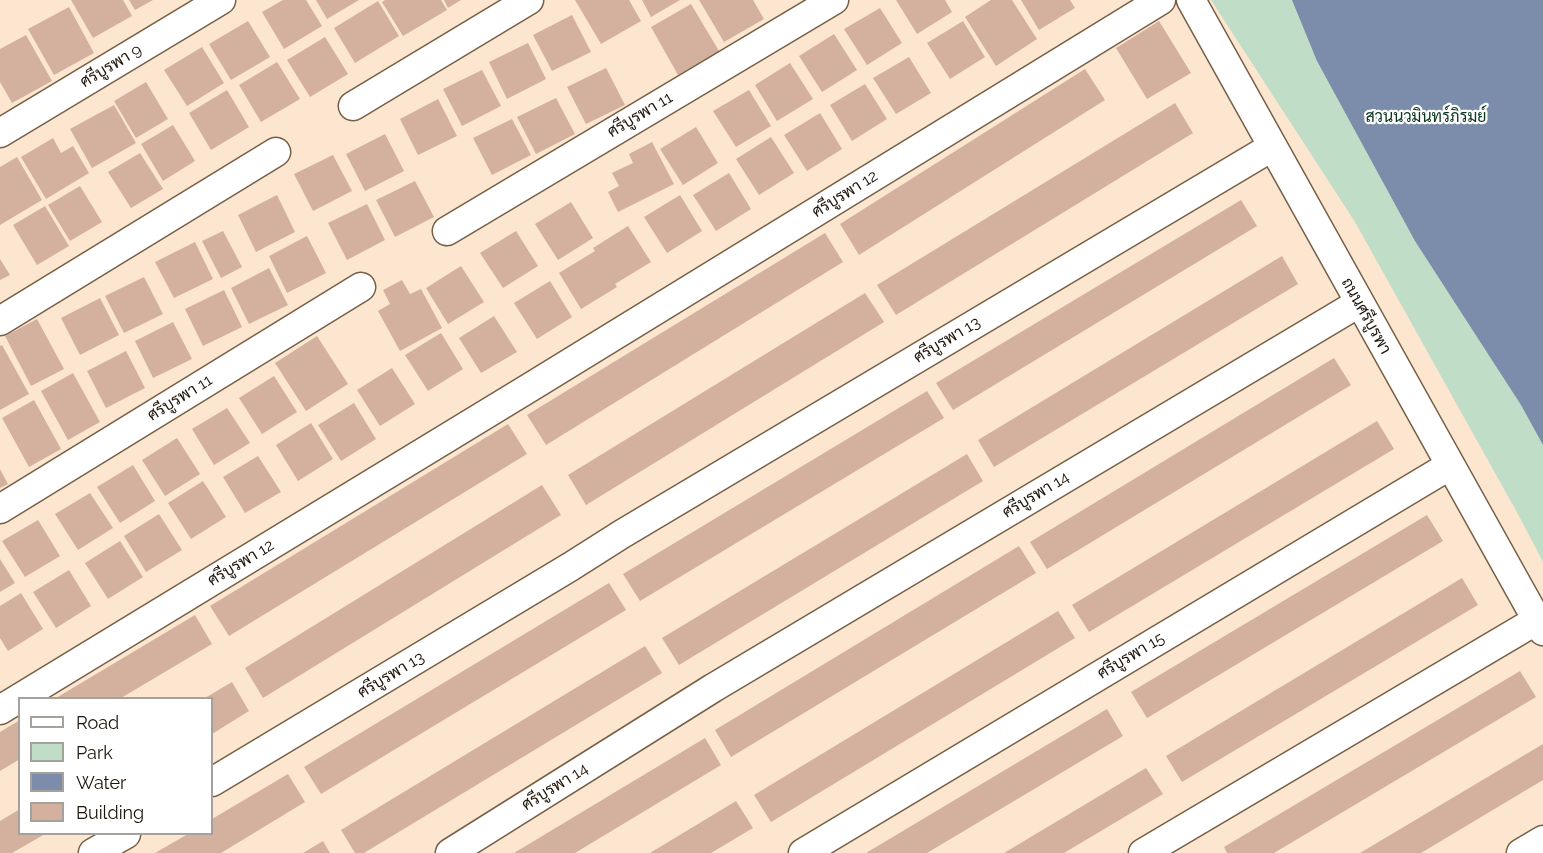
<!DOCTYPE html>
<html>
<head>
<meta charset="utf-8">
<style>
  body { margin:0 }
  #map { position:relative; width:1543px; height:853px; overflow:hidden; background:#fce6d0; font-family:Raleway,sans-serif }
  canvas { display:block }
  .legend { position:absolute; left:18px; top:697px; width:195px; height:138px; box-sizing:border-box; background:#fff; border:2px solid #a5a19d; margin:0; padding:8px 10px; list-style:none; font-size:18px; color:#1d1309 }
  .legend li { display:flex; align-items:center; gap:12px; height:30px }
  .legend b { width:30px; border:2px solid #a5a19d }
</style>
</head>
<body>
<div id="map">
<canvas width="1543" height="853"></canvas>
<ul class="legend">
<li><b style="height:8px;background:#fff"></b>Road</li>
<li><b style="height:16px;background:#bfddc7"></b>Park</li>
<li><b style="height:16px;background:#7c8dac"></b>Water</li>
<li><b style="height:16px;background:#d4b19e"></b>Building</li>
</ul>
</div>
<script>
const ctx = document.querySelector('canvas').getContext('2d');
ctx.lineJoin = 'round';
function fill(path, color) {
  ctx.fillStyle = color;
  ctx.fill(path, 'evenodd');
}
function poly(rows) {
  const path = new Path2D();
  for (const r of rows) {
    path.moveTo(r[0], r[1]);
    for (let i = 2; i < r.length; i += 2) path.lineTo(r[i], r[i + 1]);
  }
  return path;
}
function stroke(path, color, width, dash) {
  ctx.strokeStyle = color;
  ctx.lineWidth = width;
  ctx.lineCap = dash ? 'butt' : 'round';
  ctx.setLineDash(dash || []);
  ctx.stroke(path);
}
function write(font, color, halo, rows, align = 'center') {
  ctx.font = font + ' Raleway,Sarabun,sans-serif';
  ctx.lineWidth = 4.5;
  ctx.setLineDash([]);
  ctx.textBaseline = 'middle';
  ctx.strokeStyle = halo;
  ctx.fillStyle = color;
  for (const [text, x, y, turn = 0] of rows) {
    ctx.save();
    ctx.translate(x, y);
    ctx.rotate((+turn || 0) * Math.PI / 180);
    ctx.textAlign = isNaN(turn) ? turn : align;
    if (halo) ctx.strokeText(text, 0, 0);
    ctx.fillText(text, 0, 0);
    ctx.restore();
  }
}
fill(poly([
  [1211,0,1543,0,1543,562,1519,516,1355,222]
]), '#bfddc7');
fill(poly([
  [1292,0,1543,0,1543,445,1521,405,1415,241,1317,61]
]), '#7c8dac');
fill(poly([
  [71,0,123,0,132,16,93,38],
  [129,0,153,0,135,10],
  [283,0,306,0,322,26,284,49,262,12],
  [316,0,359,0,327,19],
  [385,0,441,0,447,10,403,36,382,2],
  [444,0,461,0,448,8],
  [575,0,629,0,641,21,601,44],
  [642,0,680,0,651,17],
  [699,0,753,0,764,19,724,42],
  [896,0,945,0,952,12,917,34],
  [991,0,1012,0,1037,39,996,66,965,17],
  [1021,0,1070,0,1075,8,1039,30],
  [378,1,399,36,355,63,334,28],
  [691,4,719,51,678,75,651,27],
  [69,7,94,53,54,75,28,29],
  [880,8,902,43,867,65,844,29],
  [572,15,591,52,552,71,533,35],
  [248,21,270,57,231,80,209,44],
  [963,21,985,57,950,79,927,43],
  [1159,21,1191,73,1147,99,1116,48],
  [834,34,857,70,822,92,799,56],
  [26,35,52,81,12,103,0,82,0,49],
  [325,37,348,74,310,97,287,60],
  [528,43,546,79,507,99,489,62],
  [202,47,224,83,187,106,164,70],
  [909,57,931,93,896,114,873,78],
  [277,62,300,99,261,122,239,85],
  [790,63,813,99,777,121,755,85],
  [606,68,625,105,586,124,567,87],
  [1085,69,1105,100,859,255,840,224],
  [482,70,501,106,462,126,443,89],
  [146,82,168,119,136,138,114,101],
  [865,84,887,119,852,141,830,105],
  [227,90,249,127,211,150,189,113],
  [749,90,771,126,736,147,713,111],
  [556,98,575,134,536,154,517,117],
  [438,99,457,136,418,155,400,119],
  [1175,103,1193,133,896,315,877,285],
  [114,105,136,143,92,168,70,129],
  [820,113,842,149,807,171,784,135],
  [512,119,531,155,492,175,473,138],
  [173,125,195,161,163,181,141,144],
  [696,127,718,163,683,185,660,149],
  [385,134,404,171,365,191,346,154],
  [771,137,794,173,759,195,736,159],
  [53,138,61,153,73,146,89,173,46,199,21,157],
  [652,142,674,184,618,212,608,192,619,186,612,173,633,163,629,154],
  [140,153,163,189,131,208,108,172],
  [333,155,352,191,313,211,294,174],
  [17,157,42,200,0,225,0,167],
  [729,173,751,209,716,231,693,195],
  [415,181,434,217,395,237,376,200],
  [80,186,102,222,70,241,48,205],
  [277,195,295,232,256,252,238,215],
  [680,195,702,231,667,253,644,217],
  [1241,200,1257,226,953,410,936,383],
  [571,202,593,238,558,260,535,224],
  [367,204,385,240,347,260,328,223],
  [45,206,69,246,37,265,13,225],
  [628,226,651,262,615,284,617,287,581,309,559,273,595,251,593,248],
  [223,231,242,267,221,278,202,241],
  [516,231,538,266,503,288,480,253],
  [825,233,843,262,546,445,527,415],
  [307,236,326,273,287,293,269,256],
  [195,242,213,279,174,298,155,262],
  [1282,256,1298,284,994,467,978,440],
  [0,259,10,275,0,280],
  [461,266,484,302,448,324,426,288],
  [269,268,288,305,249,324,231,288],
  [144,277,163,314,124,333,105,296],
  [402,280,410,294,421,289,442,328,400,351,378,311,390,304,383,290],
  [550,281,572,317,537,339,514,303],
  [224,290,242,327,203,346,185,309],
  [865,293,884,322,586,505,568,475],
  [100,298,119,335,80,355,61,318],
  [494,316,517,352,481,373,459,338],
  [37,319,64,369,31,386,5,336],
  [173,322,192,359,153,378,135,341],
  [441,333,463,369,428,391,405,355],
  [317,336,348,384,306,411,275,363],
  [2,345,29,394,0,410,0,346],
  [126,351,145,388,106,408,87,371],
  [1334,358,1351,385,1047,569,1030,542],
  [392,368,415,404,380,426,357,390],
  [73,373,100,422,68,440,41,391],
  [274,376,297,412,262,434,239,398],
  [927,391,944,418,640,601,623,574],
  [34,400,61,449,29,467,2,418],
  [354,403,376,439,341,461,318,425],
  [227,408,250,443,214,465,192,429],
  [1377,421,1394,449,1089,632,1072,605],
  [311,423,333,459,298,481,276,445],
  [508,424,527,454,229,636,210,606],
  [177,438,200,474,165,496,142,460],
  [967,454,983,481,679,665,662,638],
  [258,456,281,492,245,513,223,477],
  [133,465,155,501,120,523,97,487],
  [0,469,8,484,0,488],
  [203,481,226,517,191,539,168,503],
  [542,485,561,515,263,698,245,668],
  [90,493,113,528,78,550,55,514],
  [159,514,182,550,146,572,124,536],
  [1427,515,1443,541,1147,718,1131,692],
  [38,520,60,556,25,577,2,541],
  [120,541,143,577,108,599,85,563],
  [1019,546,1036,573,731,757,715,730],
  [0,559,15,583,0,592],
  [69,570,91,606,56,628,33,592],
  [1462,578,1478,605,1182,782,1166,756],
  [609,583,626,610,321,794,304,767],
  [21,593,43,629,8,651,0,638,0,606],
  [1058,611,1075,638,771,822,754,795],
  [195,615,212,644,121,698,56,698],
  [645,646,662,673,364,853,355,853,341,830],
  [1520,671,1536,697,1274,853,1227,853,1224,847],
  [232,682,249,711,212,734,212,698,205,698],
  [1107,709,1123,736,927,853,866,853],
  [20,720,20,759,0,771,0,732],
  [705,738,721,765,575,853,514,853],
  [1543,744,1543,780,1421,853,1360,853],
  [1146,768,1163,794,1064,853,1004,853],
  [288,774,305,802,221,853,155,853,188,834,212,834,212,819],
  [736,801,753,828,711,853,650,853],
  [20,809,20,834,45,834,12,853,0,853,0,821],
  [323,841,330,853,303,853]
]), '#d4b19e');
const minor = poly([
  [1191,0,1543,631],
  [353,106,529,0],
  [0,133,221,0],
  [447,231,834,0],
  [0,321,276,152],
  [0,509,361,287],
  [0,710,529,388,1161,0],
  [212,782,570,567,622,534,1272,147],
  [93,853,126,834],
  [450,853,713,688,1359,303],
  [803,853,1449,466],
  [1143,853,1537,620],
  [1521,853,1543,840]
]);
stroke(minor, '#775f46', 31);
stroke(minor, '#fff', 28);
write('16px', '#1d1309', '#fff', [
  ["ศรีบูรพา 9",111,66,-31],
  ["ศรีบูรพา 11",640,115,-31],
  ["ศรีบูรพา 12",845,194,-32],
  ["ถนนศรีบูรพา",1366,316,61],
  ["ศรีบูรพา 13",947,340,-31],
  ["ศรีบูรพา 11",180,398,-32],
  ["ศรีบูรพา 14",1036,495,-31],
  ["ศรีบูรพา 12",241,563,-31],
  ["ศรีบูรพา 15",1131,656,-31],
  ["ศรีบูรพา 13",391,675,-31],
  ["ศรีบูรพา 14",555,787,-32]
]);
write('16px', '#0a361d', '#fff', [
  ["สวนนวมินทร์ภิรมย์",1426,117]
]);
</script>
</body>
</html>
